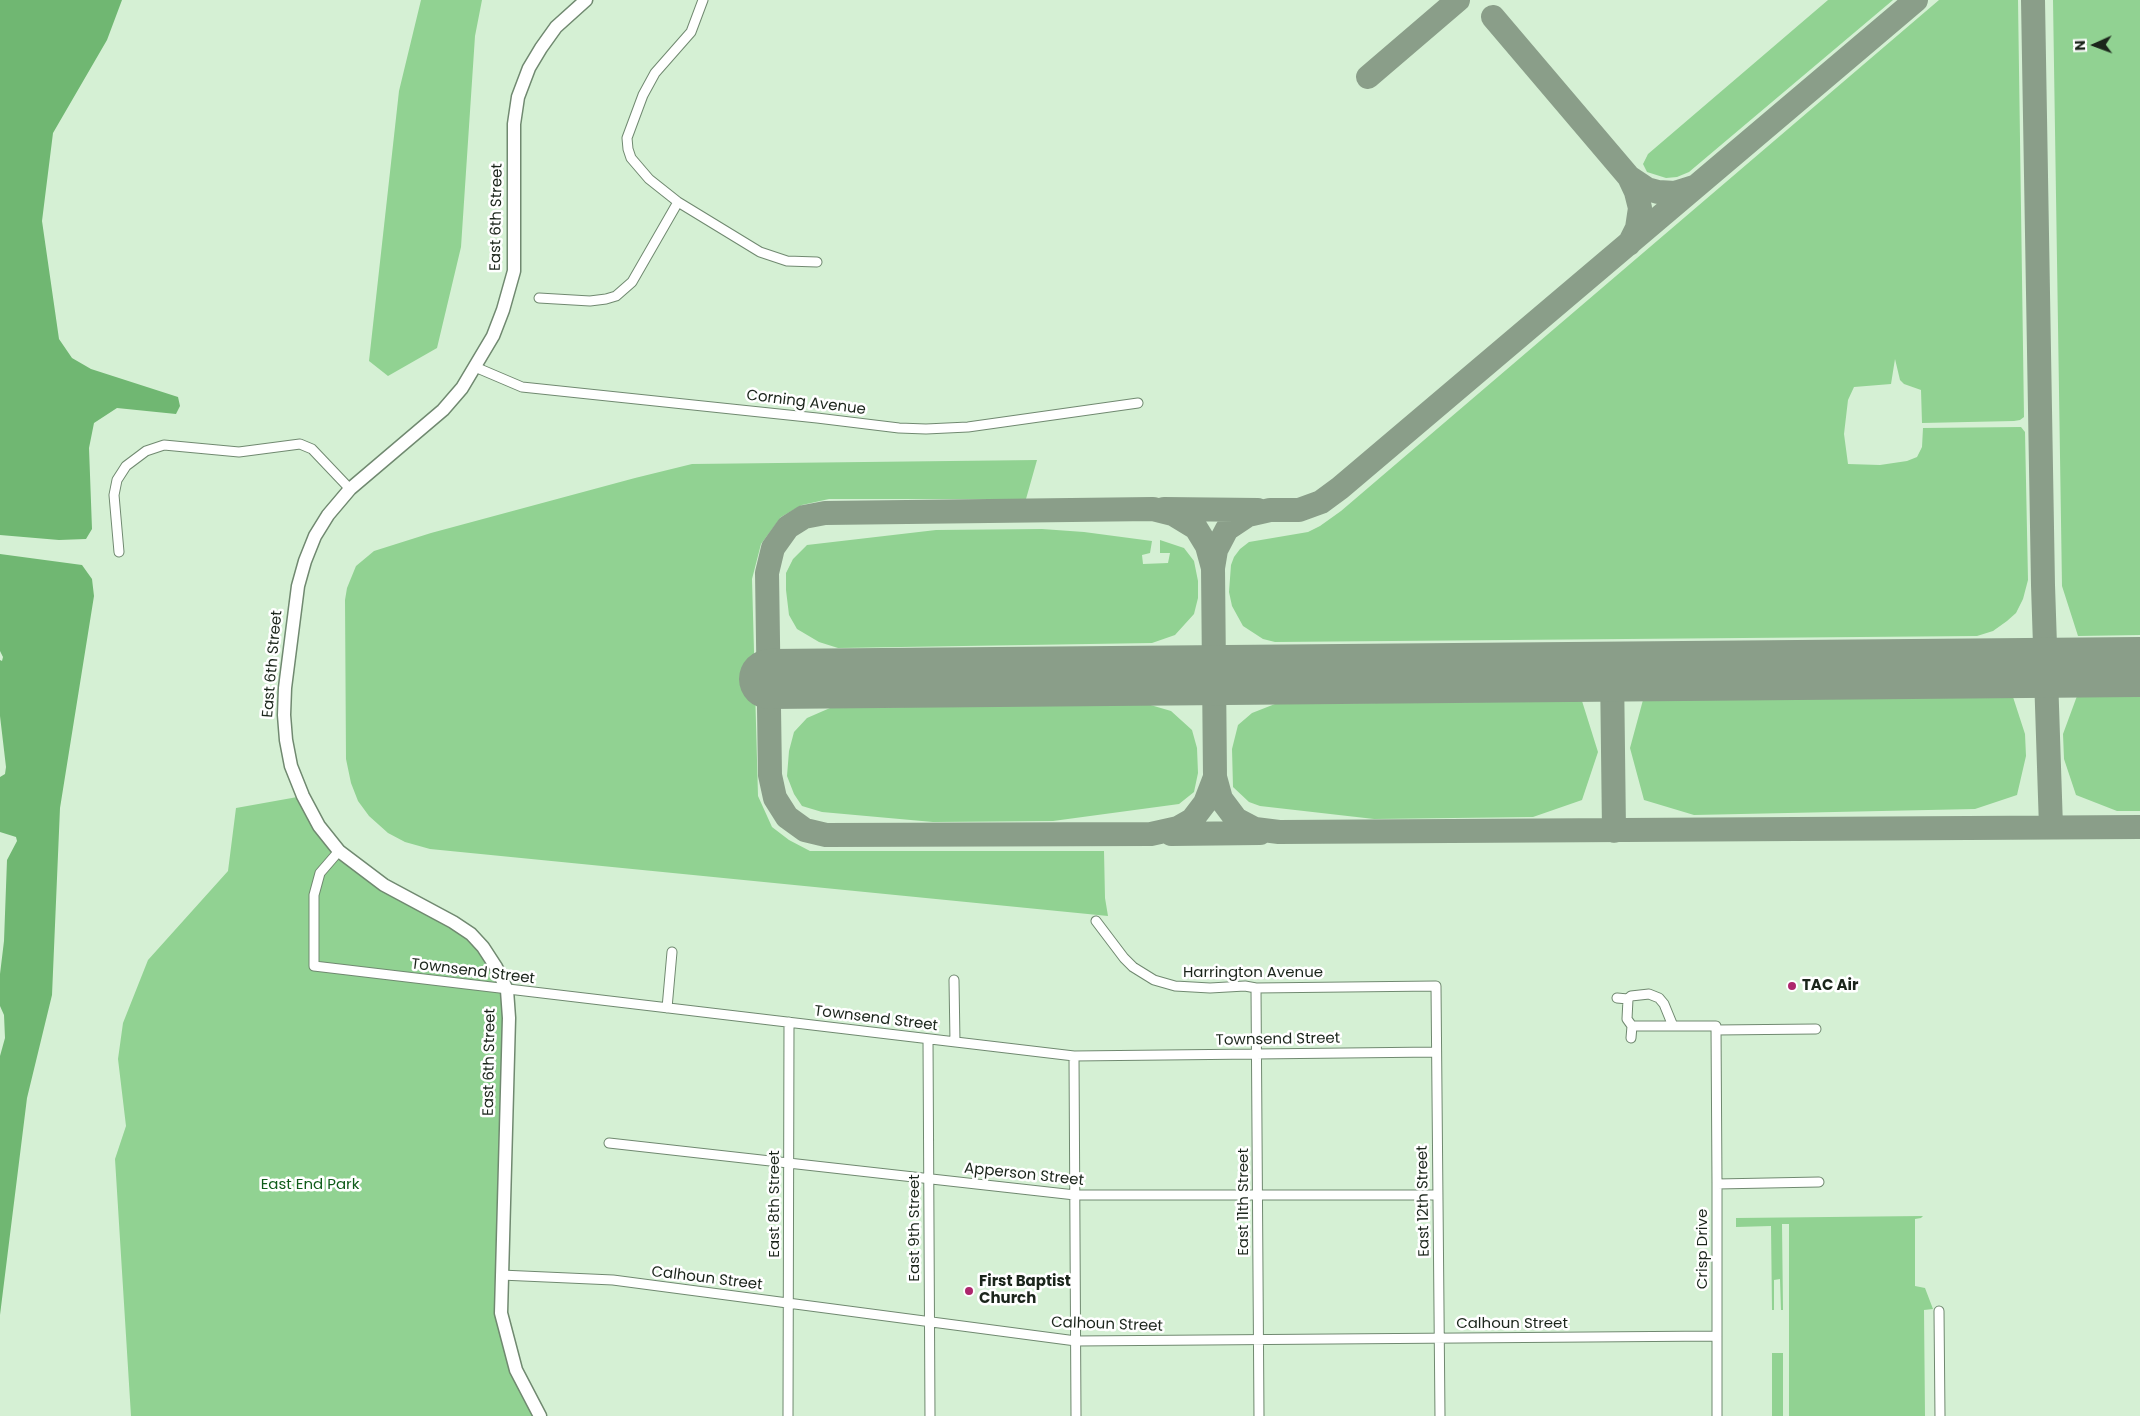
<!DOCTYPE html>
<html>
<head>
<meta charset="utf-8">
<style>
  body { margin:0 }
  #map { position:relative; width:2140px; height:1416px; overflow:hidden; background:#d5f0d4; font-family:Poppins,sans-serif }
  canvas { display:block }
  .north { position:absolute; left:2070px; top:20px; width:50px; height:50px; -webkit-text-stroke:4px #fff; paint-order:stroke; rotate:268deg; font-size:14px; font-weight:700; line-height:20px; text-align:center; color:#1b251b }
  .north::after { content:''; display:block; margin:auto; width:18px; height:22px; background:#1b251b; clip-path:polygon(50% 0,100% 100%,50% 72%,0 100%) }
</style>
</head>
<body>
<div id="map">
<canvas width="2140" height="1416"></canvas>
<div class="north">N</div>
</div>
<script>
const ctx = document.querySelector('canvas').getContext('2d');
ctx.lineJoin = 'round';
function fill(path, color) {
  ctx.fillStyle = color;
  ctx.fill(path, 'evenodd');
}
function poly(rows) {
  const path = new Path2D();
  for (const r of rows) {
    path.moveTo(r[0], r[1]);
    for (let i = 2; i < r.length; i += 2) path.lineTo(r[i], r[i + 1]);
  }
  return path;
}
function stroke(path, color, width, dash) {
  ctx.strokeStyle = color;
  ctx.lineWidth = width;
  ctx.lineCap = dash ? 'butt' : 'round';
  ctx.setLineDash(dash || []);
  ctx.stroke(path);
}
function write(font, color, halo, rows, align = 'center') {
  ctx.font = font + ' Poppins,sans-serif';
  ctx.lineWidth = 5;
  ctx.setLineDash([]);
  ctx.textBaseline = 'middle';
  ctx.strokeStyle = halo;
  ctx.fillStyle = color;
  for (const [text, x, y, turn = 0] of rows) {
    ctx.save();
    ctx.translate(x, y);
    ctx.rotate((+turn || 0) * Math.PI / 180);
    ctx.textAlign = isNaN(turn) ? turn : align;
    if (halo) ctx.strokeText(text, 0, 0);
    ctx.fillText(text, 0, 0);
    ctx.restore();
  }
}
fill(poly([
  [421,0,482,0,475,36,461,247,437,348,388,376,369,361,399,91],
  [1828,0,1893,0,1689,172,1677,177,1666,178,1647,172,1643,164,1648,154],
  [1939,0,2018,0,2024,417,2020,420,2014,421,1922,423,1921,390,1904,384,1900,380,1895,359,1891,384,1854,387,1848,400,1844,434,1848,464,1880,465,1907,461,1917,457,1922,447,1923,428,2021,427,2025,432,2028,580,2023,599,2016,613,2007,621,1993,631,1977,636,1275,642,1263,639,1243,626,1232,606,1229,592,1231,565,1234,557,1240,549,1249,542,1308,532,1320,526,1341,511],
  [2053,0,2140,0,2140,635,2078,636,2062,586],
  [1037,460,1026,499,829,499,802,505,781,517,761,544,752,579,758,796,772,827,789,840,810,851,1104,851,1105,898,1108,916,430,849,405,842,388,833,369,816,358,801,351,783,346,759,345,600,347,588,356,566,374,551,431,533,635,478,692,464],
  [1042,529,1084,532,1152,541,1150,553,1142,555,1143,564,1168,563,1170,553,1160,553,1160,540,1184,548,1194,561,1198,581,1198,598,1194,614,1175,635,1152,643,838,648,819,642,797,629,789,615,786,590,786,573,793,559,807,545,936,530],
  [2077,696,2140,696,2140,811,2117,811,2076,795,2064,759,2063,734],
  [2013,697,2025,734,2026,756,2017,795,1975,809,1694,815,1644,800,1630,748,1643,700],
  [1582,701,1598,752,1582,800,1533,817,1374,819,1260,806,1249,802,1233,787,1232,749,1238,725,1252,713,1275,704],
  [1147,704,1171,711,1192,730,1197,748,1198,773,1194,792,1179,804,1053,821,933,822,822,812,802,806,794,794,787,776,789,751,794,732,807,718,830,708],
  [303,796,339,851,471,934,507,990,507,1336,540,1416,131,1416,115,1159,126,1126,118,1059,123,1023,148,960,228,871,236,808],
  [1923,1216,1921,1218,1915,1219,1915,1286,1925,1288,1933,1309,1924,1310,1925,1416,1789,1416,1789,1224,1782,1224,1783,1310,1781,1310,1780,1279,1774,1280,1774,1310,1772,1310,1771,1226,1736,1227,1736,1218],
  [1772,1353,1783,1353,1783,1416,1772,1416]
]), '#91d292');
fill(poly([
  [0,0,122,0,107,40,53,133,42,221,59,339,72,358,91,369,178,397,180,406,176,414,117,408,94,423,89,448,92,529,86,539,59,540,0,535],
  [0,554,82,565,92,579,94,596,60,808,52,995,27,1098,0,1315,0,1056,5,1038,4,1015,0,1006,0,974,4,941,7,860,17,841,16,837,0,832,0,777,5,774,6,767,0,716,0,660,2,661,3,657,0,651]
]), '#70b772');
stroke(poly([
  [1916,0,1340,488,1321,502,1299,510,1270,510,1248,515,1227,529,1216,550,1213,568,1215,777,1221,799,1236,819,1255,829,1279,832,2140,827],
  [2033,0,2043,585,2051,827],
  [1493,17,1629,177,1636,192,1640,208,1637,228,1629,244],
  [1368,77,1458,0],
  [1629,177,1647,189,1658,192,1675,193,1694,187],
  [1164,509,1258,510],
  [1213,568,1207,546,1196,528,1173,514,1153,509,825,513,804,517,788,527,773,548,767,573,770,775,775,798,787,817,805,830,826,835,1151,834,1178,828,1192,820,1205,803,1215,777],
  [1612,670,1614,831],
  [1171,834,1260,833]
]), '#8a9e89', 24);
stroke(poly([
  [769,679,2140,667]
]), '#8a9e89', 60);
const minor = poly([
  [703,0,691,32,655,73,643,95,627,138,628,149,631,158,649,179,678,202,760,252,787,261,817,262],
  [539,298,590,301,606,299,616,296,632,282,678,202],
  [475,367,522,387,817,418,899,428,926,429,968,427,1138,403],
  [119,552,114,495,117,480,126,466,146,451,164,445,239,452,300,444,312,449,350,489],
  [339,851,320,873,314,895,314,966,1074,1056,1436,1052],
  [1096,921,1124,958,1133,967,1154,980,1175,986,1210,988,1245,986,1256,988,1436,986,1440,1416],
  [954,980,955,1042],
  [1256,988,1259,1416],
  [1617,998,1628,999,1631,996,1649,994,1659,998,1664,1004,1673,1026],
  [1628,999,1627,1019,1632,1026,1631,1038],
  [667,1008,672,952],
  [1632,1026,1716,1026,1717,1184],
  [1716,1030,1816,1029],
  [928,1039,930,1416],
  [1074,1056,1076,1416],
  [609,1143,1075,1195,1438,1195],
  [501,1275,613,1280,1076,1341,1717,1336],
  [1939,1311,1940,1416],
  [788,1416,789,1022],
  [1717,1416,1717,1184,1819,1182]
]);
const secondary = poly([
  [540,1416,516,1370,501,1313,509,1018,507,990,496,967,483,947,471,934,453,922,384,885,339,851,319,826,303,796,291,766,286,740,284,715,285,688,298,586,305,561,315,536,328,515,350,489,443,410,462,388,493,336,503,310,514,271,514,124,518,97,529,68,541,48,556,27,586,0]
]);
stroke(minor, '#708970', 11);
stroke(secondary, '#708970', 15);
stroke(minor, '#fff', 9);
stroke(secondary, '#fff', 12);
for (const [x, y, r, color] of [
  [1792,986,5,"#ad266c"],
  [969,1291,5,"#ad266c"]
]) {
  const dot = new Path2D();
  dot.arc(x, y, r, 0, 2 * Math.PI);
  ctx.fillStyle = color;
  ctx.fill(dot);
  stroke(dot, '#fff', 2);
}
write('15px', '#1b251b', '#fff', [
  ["East 6th Street",497,217,-89],
  ["Corning Avenue",806,403,7],
  ["East 6th Street",273,664,-85],
  ["Townsend Street",473,972,7],
  ["Harrington Avenue",1253,973],
  ["Townsend Street",876,1019,7],
  ["Townsend Street",1278,1040,-1],
  ["East 6th Street",490,1062,-89],
  ["Apperson Street",1024,1175,6],
  ["East 12th Street",1424,1201,-91],
  ["East 11th Street",1244,1202,-90],
  ["East 8th Street",775,1204,-90],
  ["East 9th Street",915,1228,-90],
  ["Crisp Drive",1703,1249,-90],
  ["Calhoun Street",707,1279,7],
  ["Calhoun Street",1512,1324],
  ["Calhoun Street",1107,1325,2]
]);
write('bold 15px', '#1b251b', '#fff', [
  ["TAC Air",1802,986],
  ["First Baptist",979,1282],
  ["Church",979,1299]
], 'left');
write('15px', '#105c1a', '#fff', [
  ["East End Park",310,1185]
]);
</script>
</body>
</html>
